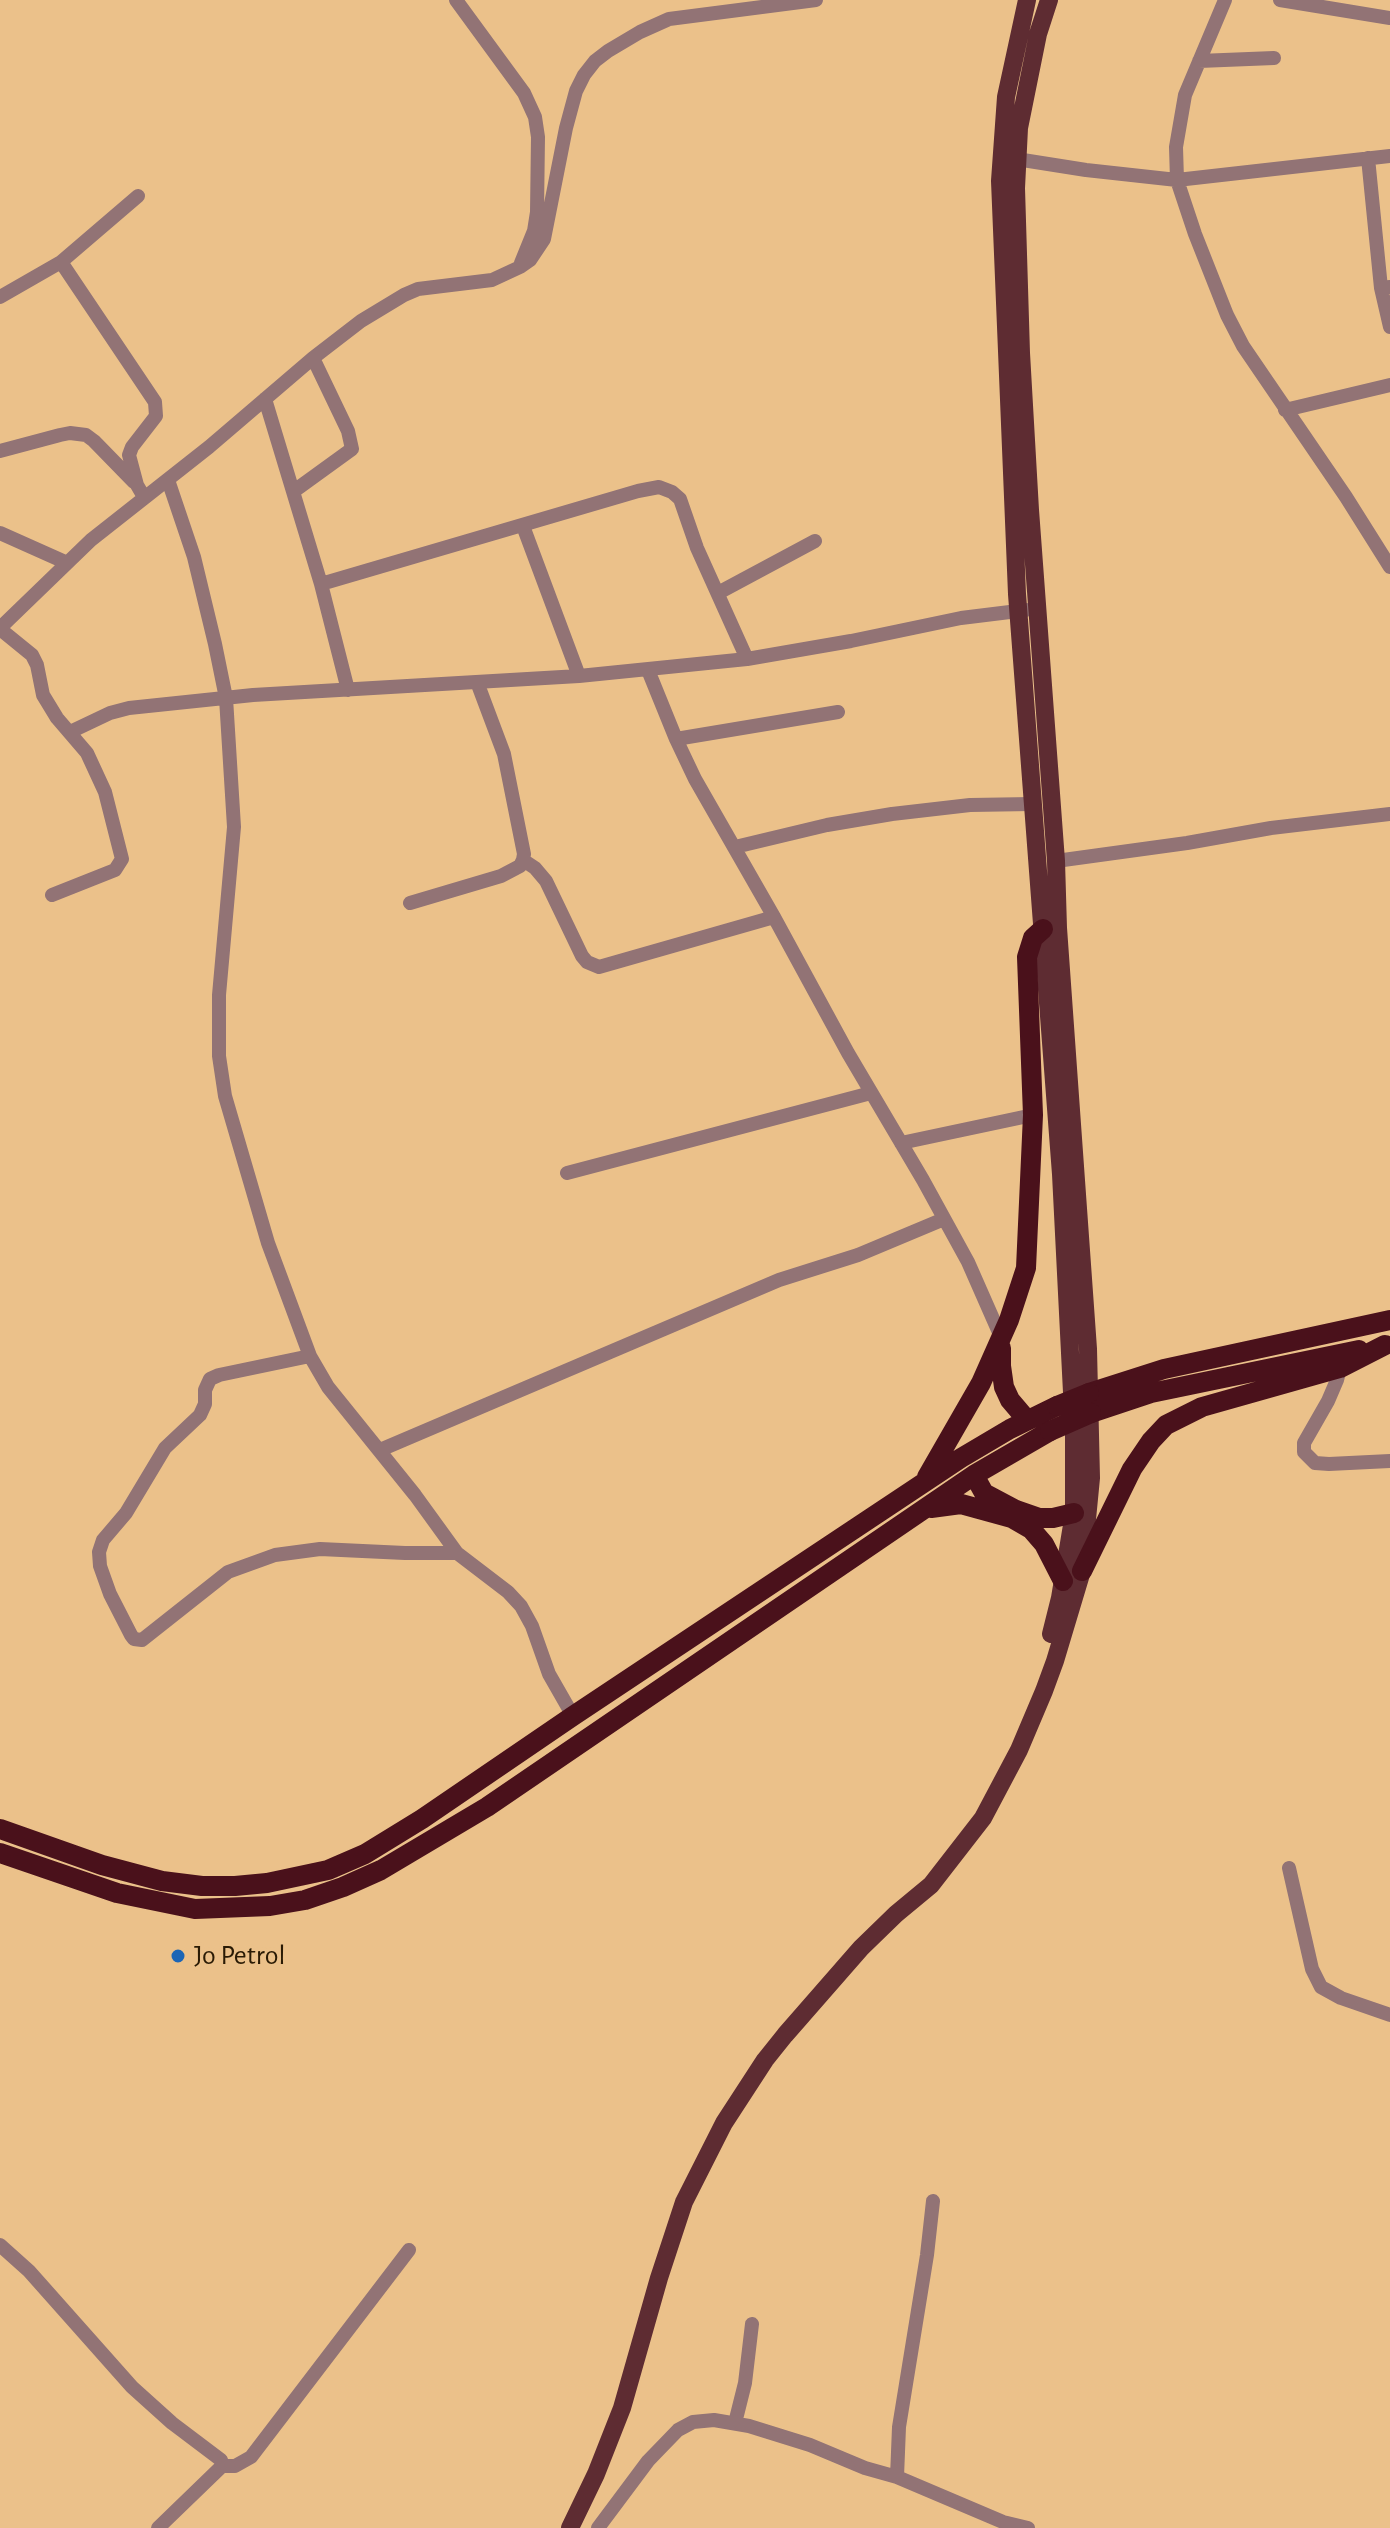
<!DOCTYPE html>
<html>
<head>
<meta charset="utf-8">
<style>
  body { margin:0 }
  canvas { display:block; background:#ebc18a }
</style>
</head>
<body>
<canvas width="1390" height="2528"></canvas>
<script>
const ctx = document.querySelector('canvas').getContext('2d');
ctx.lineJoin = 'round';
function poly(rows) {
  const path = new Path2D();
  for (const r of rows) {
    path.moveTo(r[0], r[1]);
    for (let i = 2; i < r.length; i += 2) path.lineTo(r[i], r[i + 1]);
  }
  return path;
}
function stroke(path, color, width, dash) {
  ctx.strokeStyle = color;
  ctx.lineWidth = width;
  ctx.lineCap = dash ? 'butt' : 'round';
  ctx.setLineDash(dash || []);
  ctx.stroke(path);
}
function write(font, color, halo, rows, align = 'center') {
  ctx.font = font + ' "Alegreya Sans",sans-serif';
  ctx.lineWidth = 8;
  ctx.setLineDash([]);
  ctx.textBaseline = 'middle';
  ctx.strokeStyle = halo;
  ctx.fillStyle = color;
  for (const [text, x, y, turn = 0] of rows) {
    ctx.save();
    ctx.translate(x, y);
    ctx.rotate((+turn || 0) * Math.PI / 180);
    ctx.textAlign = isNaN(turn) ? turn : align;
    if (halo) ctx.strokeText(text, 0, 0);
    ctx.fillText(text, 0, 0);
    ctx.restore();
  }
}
stroke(poly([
  [456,0,524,93,535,117,538,137,537,212,534,231,521,263],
  [1225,0,1185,95,1176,147,1177,180,1195,234,1227,315,1243,346,1346,497,1390,567],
  [1280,0,1390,18],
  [1199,61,1274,58],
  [1010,158,1086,170,1177,180,1390,156],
  [1368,158,1381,288,1390,287],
  [61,262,155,402,156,416,132,447,129,455,137,485,144,497],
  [1381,288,1390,327],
  [0,297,61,262,138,196],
  [265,399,321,584,348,690],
  [1285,410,1390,385],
  [0,451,60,435,70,433,86,435,94,441,134,482],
  [168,480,194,557,215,644,226,698,234,827,219,995,219,1056,225,1096,268,1243,310,1356,328,1387,415,1495,457,1553,508,1592,521,1606,532,1626,549,1674,573,1716],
  [294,491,352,449,348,431,313,358],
  [523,526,579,676],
  [0,533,65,562],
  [321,584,638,491,659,487,672,492,680,499,697,548,747,659],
  [718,593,815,541],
  [0,628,91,540,209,447,313,358,361,321,404,295,418,289,492,280,520,267,530,260,544,239,566,128,576,91,584,75,595,61,608,51,640,32,669,19,816,0],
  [0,629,32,655,37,665,43,695,57,718,87,753,105,792,122,859,115,870,52,895],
  [648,670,676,739,695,779,774,917,848,1053,923,1180,968,1262,1001,1337],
  [70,732,110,713,129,708,253,695,579,676,747,659,851,641,961,618,1026,610],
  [676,739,838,712],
  [735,847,827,825,892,814,970,805,1032,804],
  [523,860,535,868,546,881,582,956,587,962,599,967,774,917],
  [1056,861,1187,843,1271,828,1390,814],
  [410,903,501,876,520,866,523,860,524,854,504,754,477,682],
  [901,1143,1033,1115],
  [567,1173,871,1093],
  [310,1356,219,1375,210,1379,205,1390,205,1404,200,1415,165,1448,126,1513,103,1540,99,1552,100,1566,110,1594,131,1635,134,1639,142,1640,228,1572,275,1555,320,1549,405,1553,457,1553],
  [1340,1368,1337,1380,1328,1401,1304,1443,1304,1452,1315,1463,1329,1464,1390,1461],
  [380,1450,779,1280,858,1255,944,1219],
  [1289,1868,1312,1969,1321,1987,1341,1998,1390,2015],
  [0,2245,29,2271,132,2387,172,2423,221,2460,222,2466,219,2469,158,2528],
  [735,2423,745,2383,752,2324],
  [222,2466,235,2466,251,2457,409,2250],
  [897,2477,1003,2522,1028,2528],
  [598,2528,648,2461,678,2430,693,2422,714,2420,749,2426,810,2445,865,2468,897,2477,899,2427,927,2255,933,2201]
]), '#927375', 14);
stroke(poly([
  [1027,0,1006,97,1000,181,1017,594,1061,1174,1074,1432,1074,1513,1060,1598,1051,1634],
  [570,2528,596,2474,622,2408,659,2278,684,2202,724,2123,765,2060,785,2035,861,1948,896,1914,931,1885,983,1818,1019,1750,1044,1691,1055,1661,1082,1571,1091,1478,1088,1349,1058,928,1056,861,1030,510,1021,353,1016,188,1019,128,1038,34,1049,0]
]), '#5e2c32', 18);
stroke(poly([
  [1001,1348,1001,1366,1004,1387,1010,1400,1027,1420],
  [1089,1393,1164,1369,1390,1320],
  [1091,1413,1151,1393,1359,1350],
  [974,1475,984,1493,1016,1510,1039,1518,1053,1518,1074,1513],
  [927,1477,981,1383,1009,1320,1026,1268,1033,1115,1027,957,1033,938,1043,929],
  [931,1508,961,1504,1012,1518,1031,1529,1044,1544,1063,1581],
  [1082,1571,1132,1469,1151,1441,1166,1425,1202,1407,1340,1368,1385,1345],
  [0,1829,102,1865,162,1881,202,1886,235,1886,267,1883,328,1870,365,1854,422,1819,573,1716,961,1458,1010,1429,1057,1406],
  [0,1853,117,1893,195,1909,270,1906,305,1900,343,1887,381,1870,487,1807,974,1475,1050,1431]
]), '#4a111b', 20);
stroke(poly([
  [1057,1406,1089,1393],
  [1050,1431,1091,1413]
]), '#4a111b', 20);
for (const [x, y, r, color] of [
  [178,1956,8,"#1c65b5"]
]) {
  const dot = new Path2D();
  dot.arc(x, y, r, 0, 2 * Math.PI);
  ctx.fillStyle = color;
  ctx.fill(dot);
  stroke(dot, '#ebc18a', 3);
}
write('28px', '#2a1b05', '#ebc18a', [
  ["Jo Petrol",194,1956]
], 'left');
</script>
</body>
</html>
